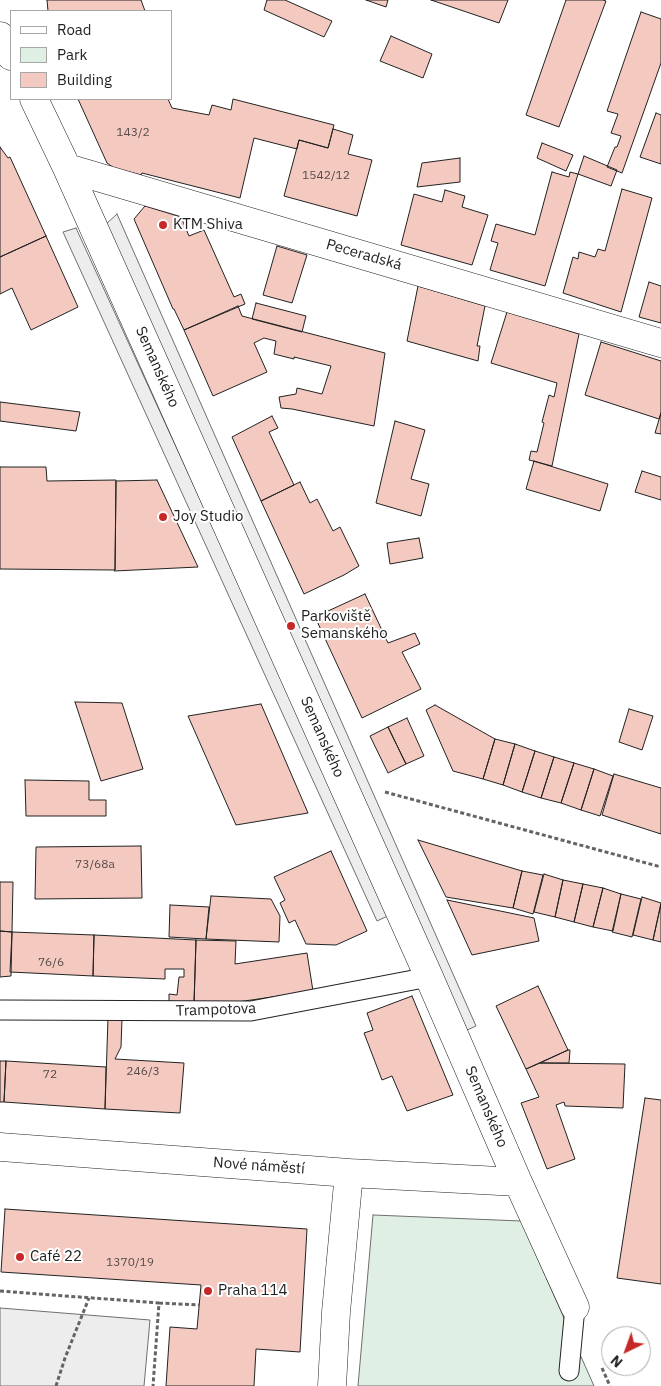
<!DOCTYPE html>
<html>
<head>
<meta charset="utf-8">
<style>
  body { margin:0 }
  #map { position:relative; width:661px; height:1386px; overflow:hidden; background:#fff; font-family:"IBM Plex Sans",sans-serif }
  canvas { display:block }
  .legend { position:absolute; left:10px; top:10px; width:162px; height:90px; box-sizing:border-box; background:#fff; border:1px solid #a7a7a7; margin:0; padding:6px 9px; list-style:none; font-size:15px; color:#222 }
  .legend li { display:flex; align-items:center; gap:10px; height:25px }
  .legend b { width:25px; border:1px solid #a7a7a7 }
  .north { position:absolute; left:601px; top:1326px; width:50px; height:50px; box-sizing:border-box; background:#fff; border:1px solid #a7a7a7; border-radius:50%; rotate:222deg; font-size:14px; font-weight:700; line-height:20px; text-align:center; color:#222 }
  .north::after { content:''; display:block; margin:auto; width:18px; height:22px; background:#c62828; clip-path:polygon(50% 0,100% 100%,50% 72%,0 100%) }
</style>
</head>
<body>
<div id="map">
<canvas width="661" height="1386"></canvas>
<ul class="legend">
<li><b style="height:6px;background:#fff"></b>Road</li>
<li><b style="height:14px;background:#e0efe3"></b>Park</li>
<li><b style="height:14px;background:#f3c9c0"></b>Building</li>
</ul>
<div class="north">N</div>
</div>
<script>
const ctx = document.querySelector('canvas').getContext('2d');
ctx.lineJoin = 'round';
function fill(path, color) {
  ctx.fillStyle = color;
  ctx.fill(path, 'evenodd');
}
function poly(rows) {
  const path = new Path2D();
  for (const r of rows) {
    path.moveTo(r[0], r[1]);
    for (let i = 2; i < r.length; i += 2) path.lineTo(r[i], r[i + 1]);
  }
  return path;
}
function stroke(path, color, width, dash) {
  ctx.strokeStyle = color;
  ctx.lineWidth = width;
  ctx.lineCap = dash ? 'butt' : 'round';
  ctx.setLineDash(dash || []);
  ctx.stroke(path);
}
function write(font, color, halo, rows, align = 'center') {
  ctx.font = font + ' "IBM Plex Sans",sans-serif';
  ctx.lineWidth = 4;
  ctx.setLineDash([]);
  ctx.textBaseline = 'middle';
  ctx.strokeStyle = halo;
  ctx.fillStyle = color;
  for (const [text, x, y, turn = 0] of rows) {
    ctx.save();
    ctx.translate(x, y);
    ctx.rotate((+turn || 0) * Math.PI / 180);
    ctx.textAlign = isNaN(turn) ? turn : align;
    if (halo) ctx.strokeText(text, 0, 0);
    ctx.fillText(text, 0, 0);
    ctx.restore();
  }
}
const green = poly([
  [373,1215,521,1221,594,1386,358,1386,373,1215]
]);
fill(green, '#e0efe3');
stroke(green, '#6f6f6f', 1);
const parking = poly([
  [117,214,476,1026,463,1032,104,226,117,214],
  [76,228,390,915,377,921,63,232,76,228],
  [0,1308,150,1320,144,1386,0,1386,0,1308]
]);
fill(parking, '#ededed');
stroke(parking, '#6f6f6f', 1);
const building = poly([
  [47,0,141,0,145,11,47,11,48,11,47,0],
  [267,0,285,0,332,21,324,37,264,10,267,0],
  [366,0,388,0,386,7,366,0],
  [431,0,508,0,499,23,431,0],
  [566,0,603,0,606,1,559,127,526,115,566,0],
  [641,12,661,19,661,63,622,173,607,167,615,147,617,147,621,136,611,133,618,114,607,111,641,12],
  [391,36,432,54,423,78,380,61,391,36],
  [78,99,168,99,172,108,209,115,212,105,231,110,233,99,334,125,328,148,299,140,297,149,254,138,240,198,142,173,141,175,114,168,107,163,78,99],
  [656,113,661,115,661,164,640,157,656,113],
  [333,129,353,135,348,154,372,160,357,216,284,196,299,140,328,148,333,129],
  [542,143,573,155,566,171,537,158,542,143],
  [0,147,8,158,10,157,46,236,0,257,0,147],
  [584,156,617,170,611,186,578,174,584,156],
  [460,158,460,182,417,187,422,163,460,158],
  [552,172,569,177,570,172,578,174,545,286,490,270,498,243,491,241,496,224,535,235,552,172],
  [622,189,652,198,621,312,563,293,573,257,578,259,579,252,595,257,598,249,605,251,622,189],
  [445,190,465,196,462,207,488,215,472,265,401,245,414,194,442,202,445,190],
  [145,206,181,217,189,236,204,230,234,297,241,294,245,304,184,330,174,309,173,309,134,219,145,206],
  [46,236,78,307,31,330,12,288,0,294,0,257,46,236],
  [277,246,307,255,292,303,263,295,277,246],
  [649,282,661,286,661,323,639,317,649,282],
  [418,286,485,306,477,346,480,346,478,361,407,341,418,286],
  [256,303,306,316,302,332,252,319,256,303],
  [238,306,242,316,385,353,374,426,292,409,281,408,279,397,296,394,297,388,322,394,331,366,294,357,294,359,274,354,276,341,264,338,254,343,267,372,213,396,184,330,238,306],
  [507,312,579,334,552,466,529,460,531,451,537,452,544,423,542,422,549,395,554,397,557,383,491,363,507,312],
  [601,342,661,361,661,413,659,419,585,395,601,342],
  [0,402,80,412,76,431,0,421,0,402],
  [661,413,661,434,655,433,661,413],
  [272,416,278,428,269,432,294,485,261,501,232,437,272,416],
  [395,421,425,430,411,479,429,484,421,516,376,503,395,421],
  [534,461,608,484,600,511,526,489,534,461],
  [0,467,46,467,47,481,116,480,115,570,0,569,0,467],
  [642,471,661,477,661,500,635,492,642,471],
  [157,480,198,567,114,571,115,570,116,481,157,480],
  [300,482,310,503,317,499,333,531,340,527,359,566,344,575,304,594,261,501,300,482],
  [419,538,423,558,390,564,387,543,419,538],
  [365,594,388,643,415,633,420,644,402,652,421,689,362,718,315,617,365,594],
  [75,702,122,703,143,769,101,781,75,702],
  [261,704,308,813,236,825,188,716,261,704],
  [435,705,495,739,483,779,453,771,426,710,435,705],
  [629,709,653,716,642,750,619,742,629,709],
  [407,718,424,756,406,764,388,727,407,718],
  [388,727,406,764,388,773,370,736,388,727],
  [495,739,515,744,503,785,483,779,495,739],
  [515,744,535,751,522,792,503,785,515,744],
  [535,751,554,757,541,798,522,792,535,751],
  [554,757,574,763,561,803,541,798,554,757],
  [574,763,594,769,581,810,561,803,574,763],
  [594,769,613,776,600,816,581,810,594,769],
  [614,774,661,788,661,834,602,815,614,774],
  [25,780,89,781,89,800,106,800,106,816,26,816,25,780],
  [418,840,522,871,513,908,446,897,418,840],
  [141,846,142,898,35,899,36,847,141,846],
  [331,851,367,931,336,945,306,944,295,920,289,923,280,903,285,900,274,877,331,851],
  [522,871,543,875,533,914,513,908,522,871],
  [544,874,563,880,555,917,534,912,544,874],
  [563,880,583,884,574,922,555,917,563,880],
  [0,882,13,882,12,932,0,931,0,882],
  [583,884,603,888,593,927,574,922,583,884],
  [603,888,621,894,613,931,593,927,603,888],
  [621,894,641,899,632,937,612,932,621,894],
  [211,896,271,899,280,916,279,942,206,939,211,896],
  [642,897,661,903,653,940,633,935,642,897],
  [447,900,534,918,539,941,472,955,447,900],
  [661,904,661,942,653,940,661,904],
  [170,905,209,907,206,939,169,937,170,905],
  [0,931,12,932,11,976,0,977,0,931],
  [12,932,94,935,93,976,10,972,12,932],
  [94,935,196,940,194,1004,169,1002,169,994,177,995,179,977,184,977,184,969,165,969,165,979,93,976,94,935],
  [196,940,236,941,235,964,307,953,313,991,224,1004,194,1004,196,940],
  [538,986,568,1050,526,1069,496,1006,538,986],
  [412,996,453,1095,407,1111,392,1076,382,1080,364,1033,373,1030,367,1013,412,996],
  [108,1018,122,1019,121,1047,115,1059,184,1063,180,1113,105,1109,108,1018],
  [568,1050,570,1050,569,1063,540,1063,568,1050],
  [0,1061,6,1061,4,1102,0,1102,0,1061],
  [6,1061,106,1067,105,1109,4,1102,6,1061],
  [540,1063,625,1064,623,1108,565,1106,564,1102,556,1105,575,1159,547,1169,521,1103,539,1097,526,1069,540,1063],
  [645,1098,661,1100,661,1284,617,1278,645,1098],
  [5,1209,307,1229,300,1352,256,1349,254,1386,166,1386,170,1327,197,1329,201,1285,1,1272,5,1209]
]);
fill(building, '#f3c9c0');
stroke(building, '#222', 1);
const lane = poly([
  [0,1010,251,1011,429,977],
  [569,1371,575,1307]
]);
const street = poly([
  [0,36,11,56],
  [34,99,67,168,429,977,518,1182,575,1307],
  [67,168,661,343],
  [0,1147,349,1173,518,1182],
  [332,1386,336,1312,349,1173]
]);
stroke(lane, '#222', 21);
stroke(street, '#222', 29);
stroke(poly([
  [385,792,661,867],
  [0,1291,159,1303,153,1386],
  [159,1303,199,1305],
  [602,1368,610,1386],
  [56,1386,65,1358,89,1298]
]), '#646464', 3, [4, 2.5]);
stroke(lane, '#fff', 19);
stroke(street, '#fff', 28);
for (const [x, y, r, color] of [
  [163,225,5,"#c62828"],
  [163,517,5,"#c62828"],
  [291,626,5,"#c62828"],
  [20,1257,5,"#c62828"],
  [208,1291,5,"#c62828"]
]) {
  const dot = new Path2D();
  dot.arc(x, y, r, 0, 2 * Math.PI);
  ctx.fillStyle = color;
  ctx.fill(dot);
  stroke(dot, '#fff', 2);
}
write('12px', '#564c4a', null, [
  ["143/2",133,133],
  ["1542/12",326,176],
  ["73/68a",95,865],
  ["76/6",51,963],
  ["246/3",143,1072],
  ["72",50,1075],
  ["1370/19",130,1263]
]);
write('15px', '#222', '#fff', [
  ["KTM Shiva",173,225],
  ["Joy Studio",173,517],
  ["Parkoviště",301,617],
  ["Semanského",301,634],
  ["Café 22",30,1257],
  ["Praha 114",218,1291]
], 'left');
write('15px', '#222', '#fff', [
  ["Peceradská",364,255,16],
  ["Semanského",157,367,66],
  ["Semanského",322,737,66],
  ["Trampotova",216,1010,-2],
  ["Semanského",486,1107,67],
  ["Nové náměstí",259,1166,4]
]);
</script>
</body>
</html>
